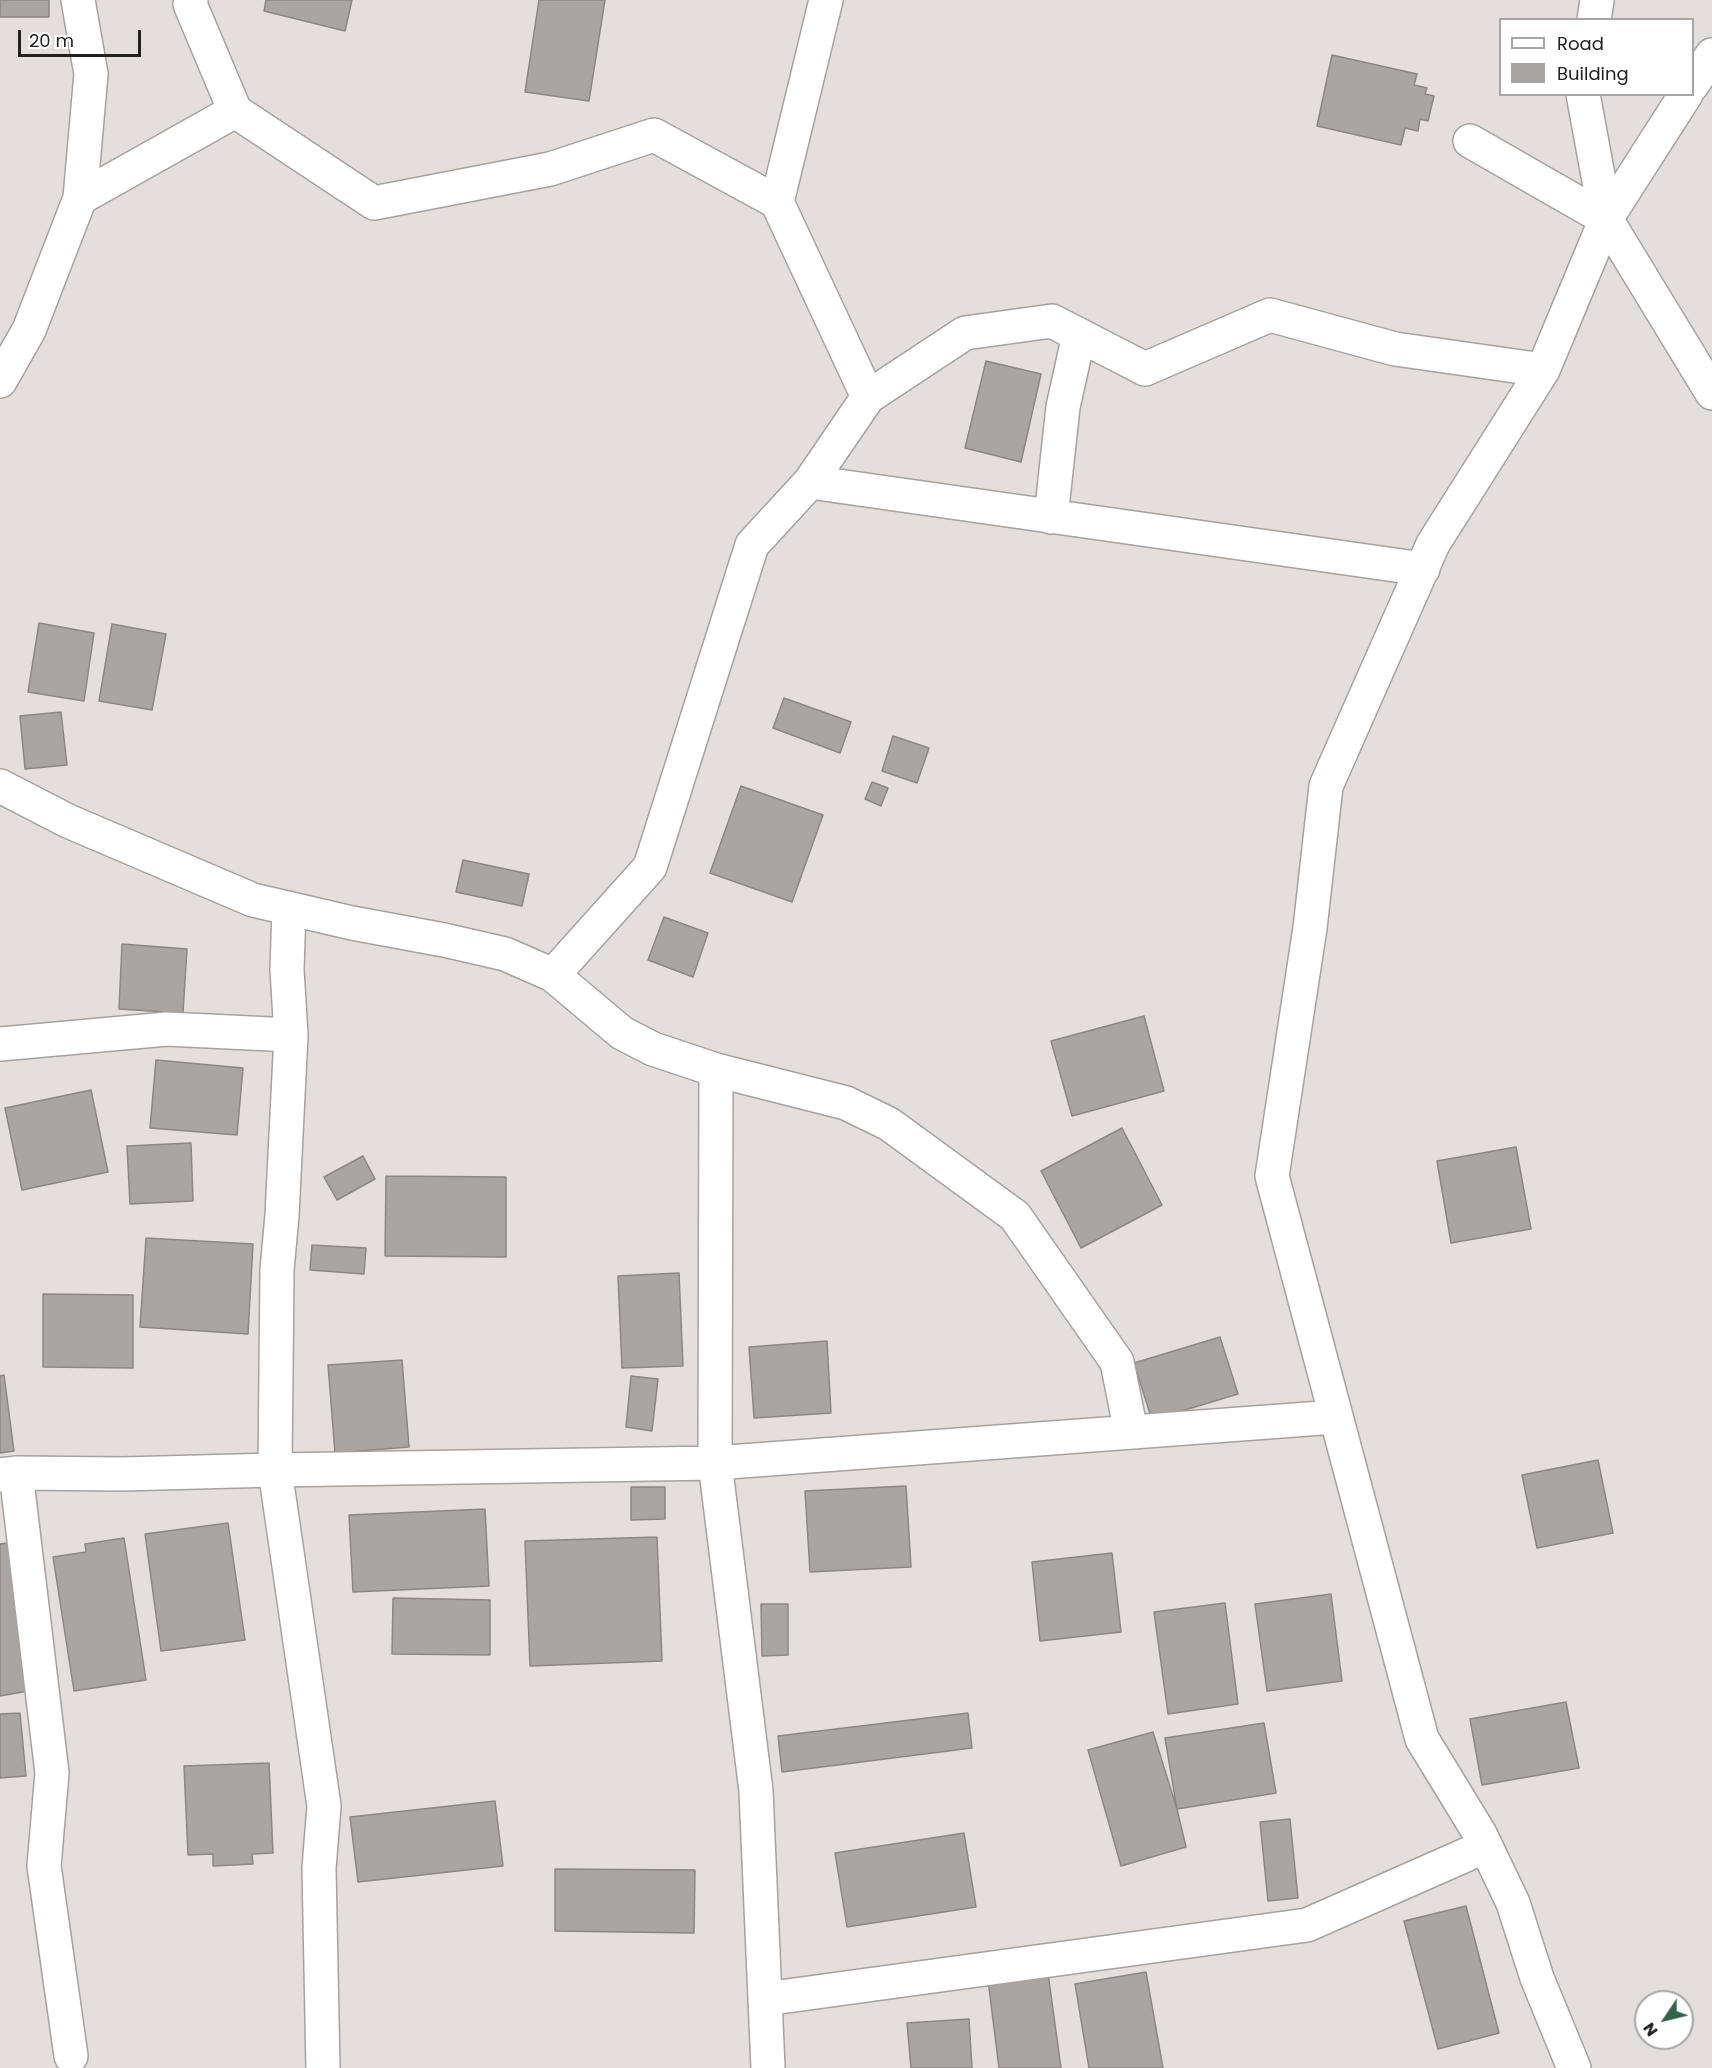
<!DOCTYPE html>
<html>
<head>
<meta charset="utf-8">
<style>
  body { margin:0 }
  #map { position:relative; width:1712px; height:2068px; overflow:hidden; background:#e4dfdd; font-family:Poppins,sans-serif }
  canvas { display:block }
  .legend { position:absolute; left:1499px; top:18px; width:195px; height:78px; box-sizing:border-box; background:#fff; border:2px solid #a7a6a6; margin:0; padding:8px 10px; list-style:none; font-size:18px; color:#232120 }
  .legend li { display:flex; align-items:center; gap:12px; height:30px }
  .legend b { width:30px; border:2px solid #a7a6a6 }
  .north { position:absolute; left:1634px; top:1990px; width:60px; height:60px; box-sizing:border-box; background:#fff; border:2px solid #a7a6a6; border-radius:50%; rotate:235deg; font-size:16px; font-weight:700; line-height:24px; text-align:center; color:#232120 }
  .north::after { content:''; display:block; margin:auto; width:21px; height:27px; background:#31654a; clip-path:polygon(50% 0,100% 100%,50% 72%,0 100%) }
  .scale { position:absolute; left:18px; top:30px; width:123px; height:27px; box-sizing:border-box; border:3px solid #232120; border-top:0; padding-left:8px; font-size:18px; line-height:21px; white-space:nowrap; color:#232120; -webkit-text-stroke:4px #fff; paint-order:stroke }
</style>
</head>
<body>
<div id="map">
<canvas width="1712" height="2068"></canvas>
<ul class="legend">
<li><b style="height:8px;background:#fff"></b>Road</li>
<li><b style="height:16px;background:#a9a5a2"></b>Building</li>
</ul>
<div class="north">N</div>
<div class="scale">20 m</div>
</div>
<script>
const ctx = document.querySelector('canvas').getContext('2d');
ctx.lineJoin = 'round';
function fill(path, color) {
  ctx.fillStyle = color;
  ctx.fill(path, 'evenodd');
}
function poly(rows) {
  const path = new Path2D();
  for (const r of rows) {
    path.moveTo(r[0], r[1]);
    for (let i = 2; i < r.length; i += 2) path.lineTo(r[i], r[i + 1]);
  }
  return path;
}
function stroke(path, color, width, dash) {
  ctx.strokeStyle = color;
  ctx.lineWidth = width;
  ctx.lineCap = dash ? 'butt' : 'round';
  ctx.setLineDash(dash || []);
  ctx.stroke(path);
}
const building = poly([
  [0,0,49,0,49,17,0,17,0,0],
  [266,0,352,0,345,31,264,11,266,0],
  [539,0,605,0,589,101,525,92,539,0],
  [1332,55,1417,74,1414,85,1427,88,1425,94,1434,96,1428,121,1420,119,1418,131,1405,128,1401,145,1317,126,1332,55],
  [986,361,1041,374,1021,462,965,448,986,361],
  [39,623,94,633,84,701,28,692,39,623],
  [112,624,166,634,152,710,99,701,112,624],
  [784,698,851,722,840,753,773,728,784,698],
  [61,712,67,765,25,769,20,716,61,712],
  [893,736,929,748,917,783,882,771,893,736],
  [872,782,888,788,881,806,865,799,872,782],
  [741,786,823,815,792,902,710,873,741,786],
  [463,860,529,874,522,906,456,892,463,860],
  [664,917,708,933,693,977,648,960,664,917],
  [122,944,187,949,183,1013,119,1009,122,944],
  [1144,1016,1164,1091,1072,1116,1051,1041,1144,1016],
  [156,1060,243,1068,237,1135,150,1128,156,1060],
  [91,1090,108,1172,22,1190,5,1108,91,1090],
  [1122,1128,1162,1205,1081,1248,1041,1171,1122,1128],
  [191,1143,193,1201,130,1204,127,1146,191,1143],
  [1516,1147,1531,1229,1451,1243,1437,1161,1516,1147],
  [363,1156,375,1179,337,1200,324,1177,363,1156],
  [386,1176,506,1177,506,1257,385,1256,386,1176],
  [146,1238,253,1244,248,1334,140,1327,146,1238],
  [312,1245,366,1248,364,1274,310,1270,312,1245],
  [679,1273,683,1366,622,1368,618,1276,679,1273],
  [43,1294,133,1295,133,1368,43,1367,43,1294],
  [1220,1337,1238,1394,1152,1420,1134,1363,1220,1337],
  [827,1341,831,1413,754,1418,749,1347,827,1341],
  [402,1360,409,1447,335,1453,328,1365,402,1360],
  [4,1375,14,1451,0,1453,0,1376,4,1375],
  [631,1376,658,1379,652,1431,626,1427,631,1376],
  [1598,1460,1613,1533,1537,1548,1522,1475,1598,1460],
  [906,1486,911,1567,810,1572,805,1491,906,1486],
  [631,1487,665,1487,665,1519,631,1520,631,1487],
  [485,1509,489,1586,353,1592,349,1515,485,1509],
  [228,1523,245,1640,161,1651,145,1534,228,1523],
  [657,1537,662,1661,530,1666,525,1541,657,1537],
  [124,1538,146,1680,74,1691,53,1557,86,1552,85,1544,124,1538],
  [7,1543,34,1690,0,1696,0,1544,7,1543],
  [1112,1553,1121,1632,1040,1641,1032,1562,1112,1553],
  [1331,1594,1342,1681,1267,1691,1255,1604,1331,1594],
  [393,1598,490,1600,490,1655,392,1654,393,1598],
  [1225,1603,1238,1704,1168,1714,1154,1612,1225,1603],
  [761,1604,788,1604,788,1655,762,1656,761,1604],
  [1566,1702,1579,1768,1482,1785,1470,1719,1566,1702],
  [20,1713,26,1776,0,1778,0,1714,20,1713],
  [968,1713,972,1748,782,1772,778,1736,968,1713],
  [1264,1723,1276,1793,1177,1809,1165,1738,1264,1723],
  [1153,1732,1177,1809,1186,1847,1121,1866,1088,1750,1153,1732],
  [269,1763,273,1853,252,1854,253,1864,213,1866,213,1854,188,1855,184,1766,269,1763],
  [495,1801,503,1866,358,1882,350,1817,495,1801],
  [1290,1819,1298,1898,1268,1901,1260,1822,1290,1819],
  [964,1833,976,1907,847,1927,835,1853,964,1833],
  [555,1869,695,1870,694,1933,555,1931,555,1869],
  [1466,1906,1499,2033,1438,2049,1404,1921,1466,1906],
  [1146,1972,1163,2068,1089,2068,1075,1984,1146,1972],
  [1048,1973,1061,2068,999,2068,988,1980,1048,1973],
  [969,2019,972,2068,911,2068,907,2023,969,2019]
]);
fill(building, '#a9a5a2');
stroke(building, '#8c8785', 1.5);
const minor = poly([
  [78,0,91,74,80,198],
  [191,0,190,4,235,111,374,203,550,169,654,135,777,202,868,397,810,482,752,545,650,867,553,975],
  [1594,20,1597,0],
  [1692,85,1712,55],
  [1583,94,1606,219,1712,393],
  [1470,141,1606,219],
  [777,202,826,0],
  [0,381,29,330,80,198,235,111],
  [868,397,965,333,1052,321,1145,369,1270,315,1395,349,1543,370],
  [810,482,1423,569],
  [1051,517,1063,407,1079,335],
  [0,786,68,821,253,900,352,923,444,940,505,954,553,975,622,1033,653,1049,716,1070,846,1103,889,1124,1015,1216,1117,1362,1131,1432],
  [0,1044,167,1029,291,1035],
  [716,1070,715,1463,756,1791,768,2068],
  [16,1473,52,1773,44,1866,71,2056],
  [0,1475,16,1473,122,1474,275,1470,277,1270,282,1215,291,1035,287,970,289,908],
  [765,1999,1307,1925,1486,1846],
  [323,2068,319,1868,324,1806,275,1470,715,1463,1335,1417],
  [1574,2068,1537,1978,1513,1903,1480,1834,1422,1739,1272,1176,1310,928,1326,786,1433,544,1543,370,1606,219,1686,94]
]);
stroke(minor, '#a6a29f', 36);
stroke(minor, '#fff', 33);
</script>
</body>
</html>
